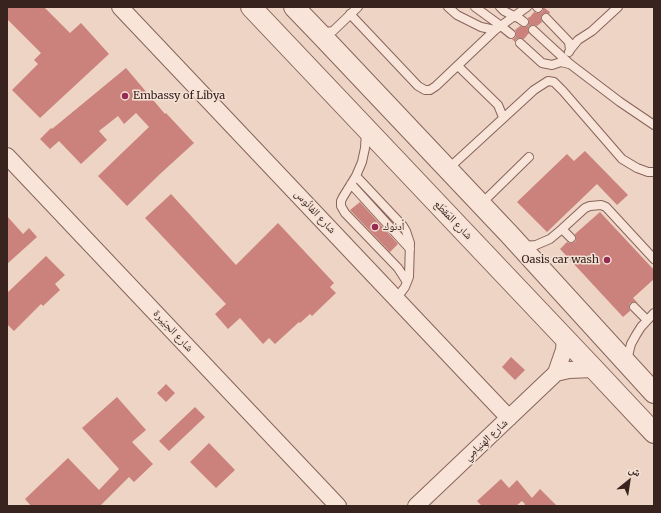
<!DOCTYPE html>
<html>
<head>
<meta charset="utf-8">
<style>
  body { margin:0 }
  #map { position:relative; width:661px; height:513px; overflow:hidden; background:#edd4c5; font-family:Merriweather,"Noto Naskh Arabic",serif }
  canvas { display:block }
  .frame { position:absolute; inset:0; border:8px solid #39231f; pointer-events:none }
  .north { position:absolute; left:609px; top:461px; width:40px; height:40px; -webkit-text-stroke:3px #f5e1d5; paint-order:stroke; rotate:30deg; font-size:11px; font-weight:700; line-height:16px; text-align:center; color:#39231f }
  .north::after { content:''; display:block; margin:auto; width:14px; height:18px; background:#39231f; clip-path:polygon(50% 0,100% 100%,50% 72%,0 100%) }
</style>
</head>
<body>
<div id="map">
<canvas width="661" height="513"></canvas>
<div class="frame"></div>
<div class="north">ش</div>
</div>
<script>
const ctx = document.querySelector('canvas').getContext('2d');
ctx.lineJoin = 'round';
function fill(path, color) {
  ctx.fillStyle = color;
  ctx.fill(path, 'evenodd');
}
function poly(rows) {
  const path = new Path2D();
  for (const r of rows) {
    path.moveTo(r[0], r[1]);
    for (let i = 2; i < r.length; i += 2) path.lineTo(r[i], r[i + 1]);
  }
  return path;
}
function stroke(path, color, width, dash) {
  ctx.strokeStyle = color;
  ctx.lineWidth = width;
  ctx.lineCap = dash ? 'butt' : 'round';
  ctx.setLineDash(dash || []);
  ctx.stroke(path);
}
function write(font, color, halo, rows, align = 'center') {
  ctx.font = font + ' Merriweather,"Noto Naskh Arabic",serif';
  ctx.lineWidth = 3;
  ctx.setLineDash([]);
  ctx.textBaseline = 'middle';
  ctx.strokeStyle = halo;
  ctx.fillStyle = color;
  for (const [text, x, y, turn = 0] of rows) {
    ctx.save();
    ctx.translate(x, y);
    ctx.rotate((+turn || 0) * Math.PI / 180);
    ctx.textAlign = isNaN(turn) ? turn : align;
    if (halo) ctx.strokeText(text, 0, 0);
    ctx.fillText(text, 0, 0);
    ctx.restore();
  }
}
fill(poly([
  [7,7,44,7,70,33,81,23,109,54,40,118,12,90,38,64,34,60,41,53,7,19],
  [543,7,550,12,549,14,545,13,543,14,541,17,542,22,537,26,534,25,529,26,528,29,529,33,524,39,519,38,516,39,515,42,512,39,515,38,516,35,516,32,515,30,520,26,524,27,528,26,529,22,528,18,529,17,530,17,534,12,537,13,542,12,543,10],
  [126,68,165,114,166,113,194,143,160,174,127,206,98,176,149,127,136,113,124,124,118,116,99,131,107,140,81,164,59,141,50,149,40,139,51,128,52,129],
  [585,151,628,195,617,205,597,184,547,232,517,202,567,154,574,161],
  [171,194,236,265,278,223,334,283,330,287,336,293,312,316,310,314,300,323,299,322,275,344,269,338,263,344,240,318,228,329,215,314,226,304,145,218],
  [360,202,398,244,390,252,350,210],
  [600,212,654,270,654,279,633,298,638,303,635,302,630,303,629,306,630,311,623,317,560,249,567,242,570,243,575,242,576,239,575,234],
  [7,216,23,234,29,228,37,237,7,264],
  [46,256,65,275,55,284,60,290,43,306,41,304,14,331,7,324,7,293],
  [511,357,525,370,515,380,502,367],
  [166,384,175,393,166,402,157,393],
  [117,397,146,430,132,442,153,464,134,482,129,477,100,506,31,506,25,499,68,458,99,490,119,469,82,428],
  [195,407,205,417,169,451,159,441],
  [209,443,235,470,216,488,190,462],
  [501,479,509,488,517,480,532,498,540,489,557,506,524,506,525,504,522,501,516,506,482,506,477,501]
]), '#cb827c');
const service = poly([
  [448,7,457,15,481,27,495,30],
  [475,7,501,26,511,34],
  [500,7,504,11,520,19,524,22],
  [537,7,538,8],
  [350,14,418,86,425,90,430,90,436,86,495,30,527,7],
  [546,18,569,42,570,50,569,52],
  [533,30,570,64,620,102,654,125],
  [320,33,333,31,358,7],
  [520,43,542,63,552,65,561,62,569,64],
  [570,50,578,40,592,31,618,7],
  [458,66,498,105,503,117],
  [366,132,365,148,362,162,356,176,343,197,341,201,341,206,345,213,398,268,407,282],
  [448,169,534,90,548,81,554,82,563,91,622,159,637,168,648,172,654,172],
  [356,176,403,226,406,231,410,243,409,277,405,287,396,299],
  [351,184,410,249],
  [481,204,529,157],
  [562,229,571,238],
  [523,246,536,245,550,239,562,229,585,208,590,206,601,205,606,207,654,259],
  [634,307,647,320],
  [627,360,631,344,636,335,641,327,654,313]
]);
const minor = poly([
  [120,7,509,418],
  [7,156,338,506],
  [556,373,569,370,594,369],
  [416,506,556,373,564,350,565,338]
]);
const tertiary = poly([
  [251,7,594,369,654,433],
  [294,7,320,34,509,234,654,393]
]);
stroke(service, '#88645b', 10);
stroke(minor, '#88645b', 18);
stroke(tertiary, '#88645b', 22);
stroke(service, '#f8e4d8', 8);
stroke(minor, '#f8e4d8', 16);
stroke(tertiary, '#f8e4d8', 20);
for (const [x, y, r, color] of [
  [125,96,4,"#962c51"],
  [375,227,4,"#962c51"],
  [607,260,4,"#962c51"]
]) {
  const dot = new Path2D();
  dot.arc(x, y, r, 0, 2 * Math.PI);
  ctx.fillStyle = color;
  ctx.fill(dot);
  stroke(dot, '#f5e1d5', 1.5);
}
write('11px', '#39231f', '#f5e1d5', [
  ["Embassy of Libya",133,96],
  ["أدنوك",383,227],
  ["Oasis car wash",599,260,"right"]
], 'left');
write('11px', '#39231f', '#f5e1d5', [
  ["شارع الفانُوس",315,212,47],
  ["شارع المَقطَع",453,220,46],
  ["شارع الحِيَيرة",173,331,47],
  ["شارع الهِنيامِي",486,440,-43]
]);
</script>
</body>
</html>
